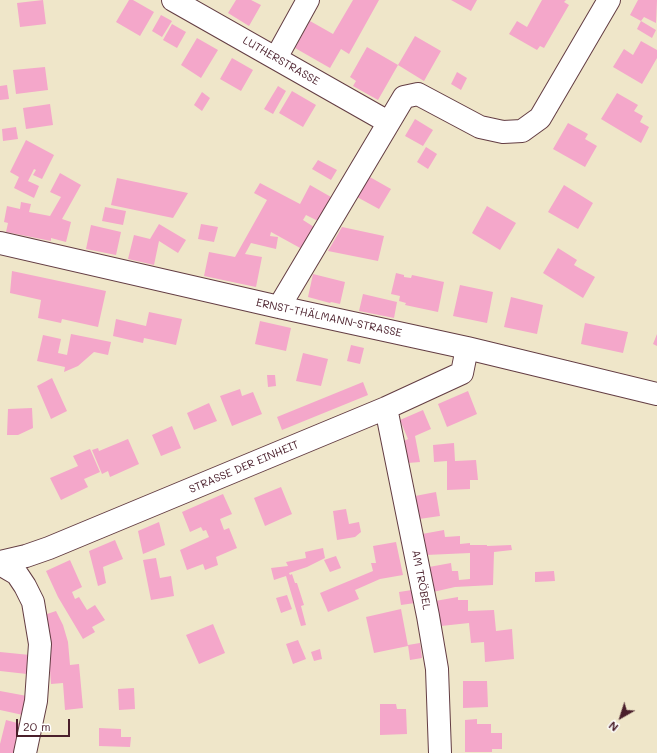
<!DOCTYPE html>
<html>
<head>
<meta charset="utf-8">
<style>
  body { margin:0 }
  #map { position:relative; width:657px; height:753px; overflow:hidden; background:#efe6c9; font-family:Mali,sans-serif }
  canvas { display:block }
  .north { position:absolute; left:601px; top:697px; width:40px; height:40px; -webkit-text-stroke:3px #fff; paint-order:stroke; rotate:219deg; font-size:11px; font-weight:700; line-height:16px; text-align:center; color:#4a1f2b }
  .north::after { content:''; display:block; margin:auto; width:14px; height:18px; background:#4a1f2b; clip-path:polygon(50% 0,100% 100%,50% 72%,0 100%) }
  .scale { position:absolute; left:16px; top:719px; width:54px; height:18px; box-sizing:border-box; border:2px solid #4a1f2b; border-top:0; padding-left:5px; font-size:12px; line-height:14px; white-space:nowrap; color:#4a1f2b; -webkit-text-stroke:3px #fff; paint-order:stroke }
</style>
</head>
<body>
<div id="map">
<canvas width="657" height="753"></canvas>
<div class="north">N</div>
<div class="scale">20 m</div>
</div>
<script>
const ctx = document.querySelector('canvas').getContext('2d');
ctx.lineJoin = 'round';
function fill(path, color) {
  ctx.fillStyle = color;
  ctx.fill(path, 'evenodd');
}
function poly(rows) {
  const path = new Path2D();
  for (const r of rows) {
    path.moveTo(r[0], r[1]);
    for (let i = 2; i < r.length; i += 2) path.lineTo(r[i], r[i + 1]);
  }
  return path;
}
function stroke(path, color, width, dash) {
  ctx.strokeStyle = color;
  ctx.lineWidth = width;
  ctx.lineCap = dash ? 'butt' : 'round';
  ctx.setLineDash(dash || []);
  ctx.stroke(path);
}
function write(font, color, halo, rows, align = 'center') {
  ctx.font = font + ' Mali,sans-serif';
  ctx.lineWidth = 4;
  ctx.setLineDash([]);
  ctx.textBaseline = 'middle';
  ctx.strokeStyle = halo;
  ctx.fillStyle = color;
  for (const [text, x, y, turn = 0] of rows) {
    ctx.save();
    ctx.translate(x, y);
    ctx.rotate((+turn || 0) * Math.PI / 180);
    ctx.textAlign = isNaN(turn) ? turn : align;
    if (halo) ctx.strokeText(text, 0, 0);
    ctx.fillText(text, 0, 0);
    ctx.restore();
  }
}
fill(poly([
  [43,0,46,24,20,27,17,3],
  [129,0,133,0,154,12,140,36,116,22],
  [236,0,251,0,261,5,249,26,228,13],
  [353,0,379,0,349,54,341,49,330,68,295,48,310,21,333,34],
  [451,0,477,0,471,11],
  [542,0,566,0,564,2,569,5,544,48,540,46,537,50,509,34,517,21,527,27],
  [638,0,657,0,656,23,644,17,641,21,630,15],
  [161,15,172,21,162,37,152,31],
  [641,21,656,30,652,38,637,29],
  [172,24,186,32,177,48,163,40],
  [415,36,441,51,424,81,398,65],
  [197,38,218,50,201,78,181,65],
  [641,41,657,50,657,58,642,84,613,67,624,49,633,55],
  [367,47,398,65,378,100,353,86,356,81,350,77],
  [232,58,253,70,241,91,220,79],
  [45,67,48,90,16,94,13,70],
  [457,72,467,78,461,90,451,84],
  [7,85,9,99,0,100,0,86],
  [278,86,286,91,273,114,264,109],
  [292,91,316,105,303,127,279,113],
  [202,92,210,98,202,111,194,105],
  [617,93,638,105,634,111,643,116,640,122,649,127,641,143,601,119],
  [50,104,53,125,26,129,23,108],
  [415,119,433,130,423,146,405,136],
  [568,123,588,134,585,139,597,146,585,167,553,149],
  [16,127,18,139,3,141,2,129],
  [26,140,54,155,42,179,33,175,36,170,34,169,28,181,39,186,34,198,14,188,19,177,10,172],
  [426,147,437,154,428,169,417,162],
  [318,160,337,170,331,180,312,169],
  [60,173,81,185,62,219,71,222,66,242,51,238,51,241,6,232,8,223,4,222,7,206,20,209,21,202,31,204,29,212,50,216,61,197,50,192],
  [368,176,391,189,379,209,357,197],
  [117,178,188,193,173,218,111,205],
  [260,183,300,204,310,185,331,197,318,221,306,215,303,220,314,227,302,249,271,232,270,236,278,237,276,249,251,243,245,254,262,257,256,287,204,276,209,252,235,257,267,200,254,193],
  [564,185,593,203,578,229,548,212],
  [487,206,516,223,500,250,472,233],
  [105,207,126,211,123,225,102,221],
  [159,224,186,240,178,253,159,241,154,265,128,259,134,235,150,239],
  [201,224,218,227,214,242,198,239],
  [91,225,121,232,116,255,86,249],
  [342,227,384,236,378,261,328,251],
  [558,248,577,260,574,265,595,277,583,298,543,273],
  [12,271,106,291,98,327,62,319,61,323,38,318,41,300,10,293],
  [396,273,404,275,404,277,411,278,412,275,444,282,438,312,405,305,406,303,399,301,400,296,391,294],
  [313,274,345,282,340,304,331,302,330,303,308,297],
  [460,285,493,292,487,323,453,316],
  [363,294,397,302,394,318,359,311],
  [511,297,543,305,537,334,504,327],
  [149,312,182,319,176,345,144,338,143,343,113,336,116,319,146,326],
  [260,321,291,328,286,351,255,344],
  [585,323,628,332,623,353,581,344],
  [71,334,111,342,108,355,94,352,78,366,64,372,65,367,37,361,43,335,61,339,58,353,67,355],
  [657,334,657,346,653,344],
  [351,345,364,348,360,364,347,361],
  [303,353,328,359,321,386,296,381],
  [267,375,275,375,276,386,268,387],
  [52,378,67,411,51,419,37,386],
  [363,382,368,395,282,430,277,417],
  [240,389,242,396,253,392,262,414,232,426,220,396],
  [468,391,477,414,447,427,438,404],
  [209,403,217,421,194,430,187,413],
  [32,408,33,428,18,435,7,435,8,409],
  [423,410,431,429,415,436,420,462,408,463,404,441,408,439,400,420],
  [172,426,181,448,161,456,152,435],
  [128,439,139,464,110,477,108,471,102,474,92,450,98,448,99,451],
  [454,443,455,461,476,460,478,480,470,480,470,489,447,490,447,461,434,462,433,445],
  [90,449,100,472,84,479,88,487,61,500,50,478,78,466,73,456],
  [281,487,292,514,265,526,254,498],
  [436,492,440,516,419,519,415,496],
  [223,494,232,514,220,519,224,530,229,528,237,548,216,557,218,565,205,570,203,564,187,570,180,550,209,537,206,530,203,531,201,527,190,532,182,512],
  [346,509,349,524,359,522,361,532,355,537,337,540,333,511],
  [159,522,165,545,143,554,138,531],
  [444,530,445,537,460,536,460,544,470,543,470,545,487,545,487,546,511,545,512,550,494,552,493,585,455,587,433,592,429,567,451,563,452,571,458,571,459,580,470,579,470,553,426,555,422,534],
  [115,540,123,559,103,567,106,583,98,586,89,551],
  [396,542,403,575,380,579,355,590,359,599,328,612,320,593,373,571,371,563,376,563,373,546],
  [323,548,325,558,307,567,289,573,290,575,292,574,295,583,297,583,304,605,301,606,306,625,301,626,286,576,274,580,271,568,288,566,286,562,306,558,305,552],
  [336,556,341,568,330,572,324,560],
  [156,558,160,578,171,576,174,596,151,600,143,560],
  [70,560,82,587,72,592,75,599,79,597,87,610,95,605,105,620,92,627,95,632,83,639,58,597,46,571],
  [554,571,555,581,535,582,535,572],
  [412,590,415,603,401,605,399,592],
  [287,595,292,609,281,613,276,598],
  [458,597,458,600,468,600,468,611,494,610,496,631,512,629,514,659,485,662,484,642,471,643,469,623,441,626,435,601],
  [401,609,408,646,374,653,366,617],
  [56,611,63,625,68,642,70,665,79,664,83,708,65,710,63,683,51,684,48,644,41,616],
  [213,624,225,653,199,664,186,635],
  [298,640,306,659,293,664,286,644],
  [420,643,422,658,410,660,408,645],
  [320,649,322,659,314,661,311,652],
  [0,652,30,655,27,674,0,671],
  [463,681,487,681,488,707,463,708],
  [134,688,135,709,119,710,118,689],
  [0,691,27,696,23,715,0,710],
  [380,704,396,704,397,709,406,709,407,734,380,735],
  [477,719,477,724,491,724,491,733,502,733,502,749,492,749,492,752,465,752,465,720],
  [6,720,21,724,14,753,0,753,0,744],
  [99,728,121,729,121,737,131,737,130,747,99,746]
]), '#f4a7ca');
const minor = poly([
  [173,0,388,122],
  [276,58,308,0],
  [0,243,279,307,467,348,657,394],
  [279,307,404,97,418,94,480,127,503,132,522,131,540,118,609,0],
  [386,408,428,616,437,669,440,753],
  [0,562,26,556,49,548,386,408,462,373,467,348],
  [0,564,17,574,25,586,33,602,40,644,36,701,25,753]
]);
stroke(minor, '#633d43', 24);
stroke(minor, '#fff', 22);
write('11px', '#4a1f2b', '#fff', [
  ["LUTHERSTRASSE",281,61,30],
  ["ERNST-THÄLMANN-STRASSE",329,318,12],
  ["STRASSE DER EINHEIT",244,467,-23],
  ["AM TRÖBEL",421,580,79]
]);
</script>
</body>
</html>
